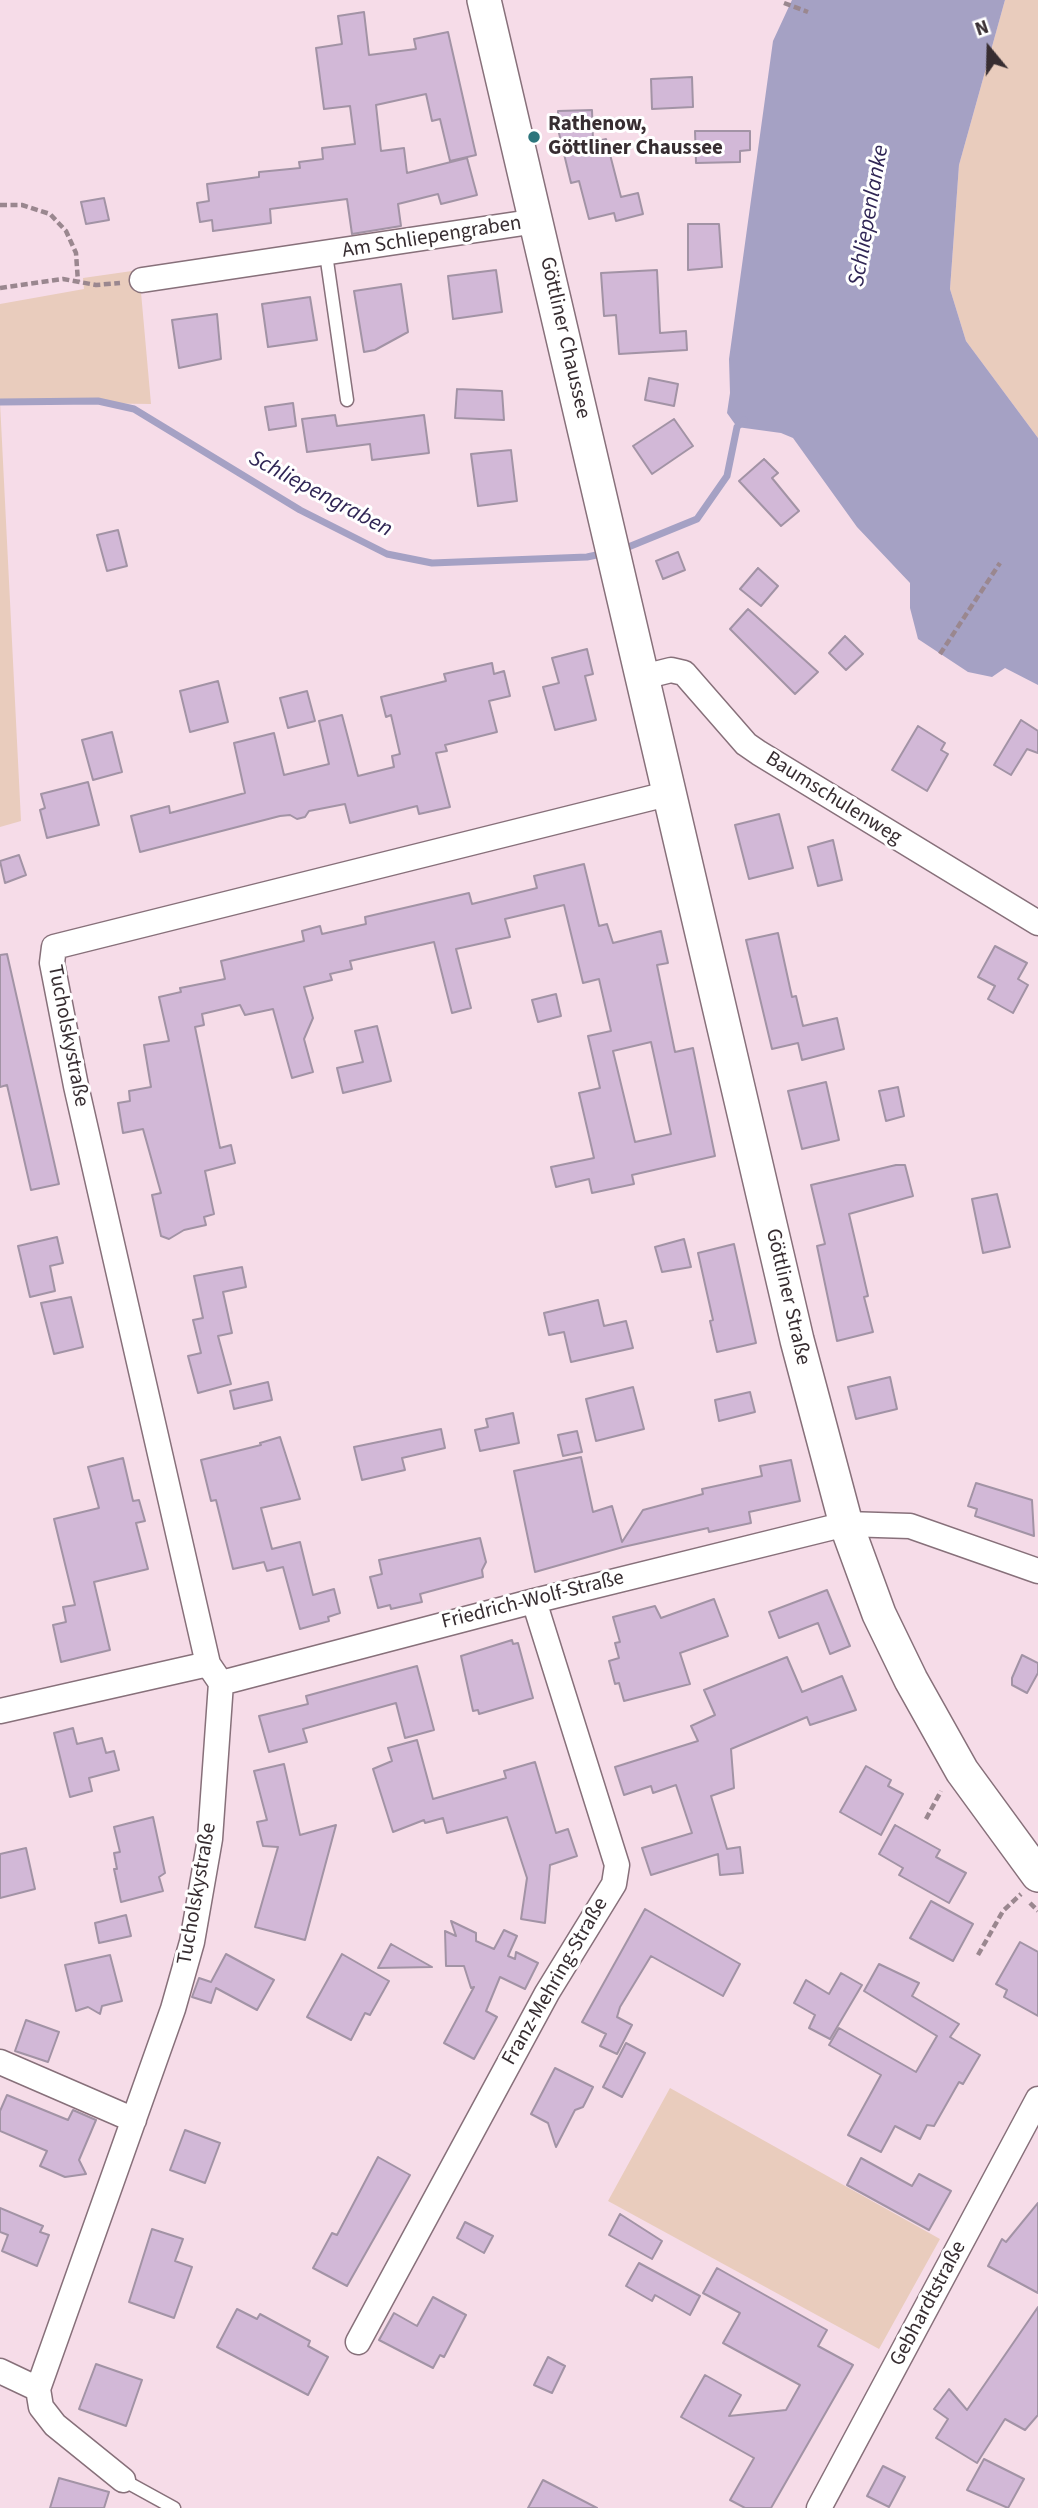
<!DOCTYPE html>
<html>
<head>
<meta charset="utf-8">
<style>
  body { margin:0 }
  #map { position:relative; width:1038px; height:2508px; overflow:hidden; background:#f6dce8; font-family:"Source Sans 3",sans-serif }
  canvas { display:block }
  .north { position:absolute; left:954px; top:14px; width:70px; height:70px; -webkit-text-stroke:5px #fff; paint-order:stroke; rotate:341deg; font-size:19px; font-weight:700; line-height:28px; text-align:center; color:#372d31 }
  .north::after { content:''; display:block; margin:auto; width:24px; height:32px; background:#372d31; clip-path:polygon(50% 0,100% 100%,50% 72%,0 100%) }
</style>
</head>
<body>
<div id="map">
<canvas width="1038" height="2508"></canvas>
<div class="north">N</div>
</div>
<script>
const ctx = document.querySelector('canvas').getContext('2d');
ctx.lineJoin = 'round';
function fill(path, color) {
  ctx.fillStyle = color;
  ctx.fill(path, 'evenodd');
}
function poly(rows) {
  const path = new Path2D();
  for (const r of rows) {
    path.moveTo(r[0], r[1]);
    for (let i = 2; i < r.length; i += 2) path.lineTo(r[i], r[i + 1]);
  }
  return path;
}
function stroke(path, color, width, dash) {
  ctx.strokeStyle = color;
  ctx.lineWidth = width;
  ctx.lineCap = dash ? 'butt' : 'round';
  ctx.setLineDash(dash || []);
  ctx.stroke(path);
}
function write(font, color, halo, rows, align = 'center') {
  ctx.font = font + ' "Source Sans 3",sans-serif';
  ctx.lineWidth = 6;
  ctx.setLineDash([]);
  ctx.textBaseline = 'middle';
  ctx.strokeStyle = halo;
  ctx.fillStyle = color;
  for (const [text, x, y, turn = 0] of rows) {
    ctx.save();
    ctx.translate(x, y);
    ctx.rotate((+turn || 0) * Math.PI / 180);
    ctx.textAlign = isNaN(turn) ? turn : align;
    if (halo) ctx.strokeText(text, 0, 0);
    ctx.fillText(text, 0, 0);
    ctx.restore();
  }
}
fill(poly([
  [1005,0,1038,0,1038,438,966,341,950,289,959,165],
  [139,270,151,404,0,402,21,821,0,827,0,304,84,289,83,278],
  [670,2088,940,2239,879,2349,608,2201]
]), '#e9ccbd');
fill(poly([
  [792,0,1005,0,959,165,950,289,966,341,1038,438,1038,685,1005,668,992,677,968,672,918,639,910,608,910,583,857,527,793,438,781,433,737,427,727,413,730,393,729,359,773,41]
]), '#a5a1c4');
stroke(poly([
  [0,402,98,401,134,409,300,510,387,554,432,563,587,557,606,553],
  [621,550,697,519,727,476,737,427,744,420]
]), '#a5a1c4', 7);
const building = poly([
  [364,12,369,55,416,49,414,39,448,32,476,155,450,161,440,119,432,121,426,94,376,105,381,151,404,148,407,173,467,158,477,195,441,204,438,194,398,204,401,226,352,234,347,199,270,209,271,223,213,231,212,220,200,222,197,203,209,201,207,184,259,177,259,172,300,168,299,162,323,159,322,148,355,144,350,106,324,109,316,48,342,44,338,16,364,12],
  [692,77,693,107,652,109,651,79,692,77],
  [592,110,593,142,606,139,621,197,638,193,643,214,616,221,614,213,589,219,579,181,571,183,558,129,558,111,592,110],
  [695,131,750,131,750,150,740,151,740,162,696,163,695,131],
  [104,198,109,220,86,224,81,202,104,198],
  [688,224,719,224,722,267,688,270,688,224],
  [496,270,502,312,453,319,448,276,496,270],
  [657,270,660,333,686,331,687,350,619,354,616,315,604,316,601,273,657,270],
  [401,284,408,332,375,350,364,352,354,291,401,284],
  [310,297,317,340,268,347,262,304,310,297],
  [217,314,221,359,179,368,172,320,217,314],
  [649,378,678,384,674,406,645,400,649,378],
  [457,389,502,391,504,420,455,418,457,389],
  [293,403,296,426,269,430,265,407,293,403],
  [335,415,337,426,424,415,429,453,372,460,370,444,307,452,302,419,335,415],
  [674,419,693,446,652,474,633,446,674,419],
  [511,450,517,501,478,506,471,454,511,450],
  [764,459,778,473,772,478,799,511,781,526,739,481,764,459],
  [118,530,127,566,107,571,97,535,118,530],
  [678,552,685,570,663,579,656,561,678,552],
  [758,568,778,586,761,606,740,589,758,568],
  [748,609,818,672,795,694,730,629,748,609],
  [845,636,863,654,846,670,829,653,845,636],
  [587,649,593,674,585,676,596,720,555,730,543,687,559,683,552,658,587,649],
  [492,663,494,674,504,671,510,696,489,701,497,732,445,745,447,751,436,753,450,807,419,814,417,806,350,823,345,804,309,811,305,817,297,819,290,815,280,816,140,852,131,816,169,806,170,813,245,793,234,743,274,733,284,775,329,764,319,721,342,715,358,776,394,767,392,756,400,754,391,715,386,717,381,697,446,681,444,674,492,663],
  [218,681,228,722,190,732,180,691,218,681],
  [307,691,315,721,288,728,280,698,307,691],
  [1021,720,1038,731,1038,753,1027,749,1011,775,994,765,1021,720],
  [918,726,945,743,941,750,948,754,927,791,892,770,918,726],
  [112,732,122,772,93,780,82,740,112,732],
  [88,782,99,825,47,838,40,810,45,808,41,794,88,782],
  [779,814,793,868,749,879,735,825,779,814],
  [833,840,842,880,818,886,808,847,833,840],
  [19,855,26,875,5,883,0,861,19,855],
  [584,864,599,926,607,924,613,943,661,931,668,963,657,965,675,1052,693,1048,715,1156,632,1175,634,1184,592,1193,589,1179,556,1187,551,1167,594,1158,579,1093,600,1088,588,1036,611,1031,599,979,583,983,564,905,505,919,510,937,456,949,471,1008,452,1013,434,942,350,961,352,969,330,974,332,980,304,987,313,1018,304,1039,313,1072,292,1078,273,1009,245,1015,240,1005,202,1014,204,1025,195,1027,220,1148,231,1145,235,1163,205,1171,214,1214,204,1217,206,1225,184,1230,169,1239,161,1236,152,1195,161,1193,143,1129,123,1133,118,1103,130,1101,129,1091,151,1087,144,1045,169,1041,159,997,181,992,180,988,225,979,221,961,304,941,302,931,320,926,322,934,366,924,365,917,469,893,472,904,537,888,534,876,584,864],
  [651,1042,671,1134,635,1142,613,1051,651,1042],
  [778,933,792,997,796,996,803,1026,837,1018,844,1049,802,1060,798,1043,772,1049,746,940,778,933],
  [995,946,1027,963,1018,979,1028,985,1013,1013,988,999,995,986,978,977,995,946],
  [7,954,59,1184,31,1190,7,1085,0,1087,0,955,7,954],
  [556,994,561,1016,538,1022,532,1000,556,994],
  [377,1026,391,1081,343,1093,337,1068,363,1062,355,1031,377,1026],
  [826,1082,839,1140,802,1149,788,1091,826,1082],
  [898,1087,904,1116,886,1121,879,1091,898,1087],
  [896,1165,905,1165,913,1196,849,1214,868,1296,864,1297,873,1332,837,1341,817,1246,825,1244,811,1185,896,1165],
  [997,1194,1010,1247,983,1253,972,1199,997,1194],
  [57,1237,63,1263,50,1266,55,1291,30,1297,18,1246,57,1237],
  [684,1239,691,1267,662,1272,655,1247,684,1239],
  [734,1244,756,1343,717,1352,710,1321,713,1320,698,1253,734,1244],
  [242,1267,246,1287,223,1292,232,1333,218,1336,231,1384,198,1393,188,1356,201,1353,193,1320,203,1318,194,1276,242,1267],
  [71,1297,83,1347,54,1354,41,1303,71,1297],
  [598,1300,604,1326,626,1321,633,1348,571,1362,564,1332,549,1335,544,1313,598,1300],
  [890,1377,897,1409,856,1419,848,1387,890,1377],
  [268,1382,272,1400,234,1409,230,1391,268,1382],
  [633,1387,644,1429,596,1441,586,1399,633,1387],
  [750,1392,755,1412,719,1421,715,1400,750,1392],
  [513,1413,519,1443,480,1451,475,1430,488,1427,486,1419,513,1413],
  [441,1429,445,1448,402,1458,405,1470,362,1480,354,1447,441,1429],
  [577,1431,582,1452,563,1456,558,1435,577,1431],
  [280,1437,300,1499,261,1508,272,1549,300,1542,313,1595,334,1589,340,1613,328,1617,329,1621,300,1629,283,1567,267,1571,264,1562,233,1569,216,1500,211,1501,201,1460,261,1445,260,1443,280,1437],
  [581,1457,593,1512,612,1506,622,1542,643,1510,703,1494,702,1489,762,1476,760,1466,791,1460,800,1501,749,1512,751,1523,709,1532,708,1528,623,1547,535,1572,514,1471,581,1457],
  [123,1458,133,1501,139,1500,145,1521,136,1523,148,1569,94,1582,110,1650,61,1662,53,1625,66,1622,63,1607,75,1605,54,1519,99,1508,88,1467,123,1458],
  [976,1483,1032,1500,1034,1536,975,1516,977,1509,968,1506,976,1483],
  [480,1538,486,1562,482,1570,483,1577,420,1594,422,1602,391,1609,390,1605,378,1608,370,1577,382,1574,379,1560,480,1538],
  [827,1590,850,1646,830,1654,818,1623,779,1638,769,1612,827,1590],
  [714,1599,728,1636,680,1653,690,1684,624,1701,619,1683,615,1684,609,1661,619,1658,615,1643,620,1642,613,1617,655,1606,661,1618,714,1599],
  [512,1640,513,1644,518,1643,533,1698,479,1714,478,1710,473,1711,461,1656,512,1640],
  [1022,1655,1038,1663,1038,1673,1027,1693,1012,1685,1012,1678,1022,1655],
  [787,1657,802,1692,842,1676,856,1710,810,1725,807,1717,731,1749,734,1788,711,1796,727,1849,740,1847,743,1873,720,1875,718,1854,651,1875,642,1848,692,1833,676,1785,653,1793,651,1786,624,1795,615,1767,698,1741,691,1726,715,1715,704,1690,787,1657],
  [417,1666,434,1730,405,1738,396,1703,303,1729,307,1742,269,1752,259,1716,308,1704,306,1696,417,1666],
  [73,1728,77,1744,102,1738,106,1753,114,1751,119,1770,89,1778,92,1791,70,1797,54,1733,73,1728],
  [417,1740,433,1799,506,1778,504,1771,535,1762,556,1833,568,1829,577,1856,550,1865,545,1923,521,1919,527,1878,507,1817,447,1833,443,1818,425,1823,424,1820,393,1832,373,1769,392,1761,388,1748,417,1740],
  [284,1764,300,1835,336,1825,305,1940,255,1927,278,1847,263,1846,257,1822,267,1820,254,1771,284,1764],
  [866,1766,891,1780,888,1786,903,1794,881,1835,840,1812,866,1766],
  [153,1817,165,1873,159,1877,163,1891,121,1902,114,1869,117,1869,114,1853,120,1852,114,1827,153,1817],
  [895,1825,940,1850,936,1857,966,1873,949,1903,899,1875,903,1868,879,1854,895,1825],
  [26,1848,35,1889,0,1898,0,1854,26,1848],
  [931,1901,973,1924,953,1961,910,1938,931,1901],
  [645,1909,740,1964,723,1996,651,1956,620,2007,617,2017,632,2025,617,2054,600,2046,606,2034,582,2022,645,1909],
  [126,1915,131,1936,99,1943,95,1923,126,1915],
  [451,1921,476,1933,476,1941,494,1949,504,1930,517,1936,508,1956,515,1959,516,1952,538,1963,525,1989,500,1977,486,2011,497,2017,474,2059,444,2043,474,1987,471,1988,464,1966,446,1966,445,1931,456,1936,451,1921],
  [1020,1942,1038,1952,1038,2016,1004,1997,1007,1990,996,1984,1020,1942],
  [391,1944,432,1967,378,1968,391,1944],
  [226,1954,274,1980,257,2010,216,1988,211,2003,192,1997,199,1978,211,1982,226,1954],
  [342,1954,389,1981,370,2015,365,2013,351,2040,307,2017,342,1954],
  [110,1955,122,2001,102,2006,100,2014,88,2007,76,2011,65,1965,110,1955],
  [879,1964,919,1983,912,1996,959,2024,950,2037,980,2055,963,2084,959,2082,934,2126,927,2125,920,2139,895,2126,881,2152,848,2135,881,2075,829,2045,839,2028,916,2072,937,2036,864,1991,879,1964],
  [841,1973,862,1985,830,2039,809,2028,815,2015,794,2003,806,1980,829,1994,841,1973],
  [26,2020,59,2032,48,2062,15,2051,26,2020],
  [626,2043,645,2053,622,2097,603,2087,626,2043],
  [555,2068,593,2087,583,2107,575,2110,556,2147,548,2123,531,2114,555,2068],
  [7,2095,68,2120,73,2110,96,2120,79,2160,86,2174,65,2177,40,2166,47,2151,0,2131,0,2111,7,2095],
  [185,2130,220,2143,205,2183,170,2170,185,2130],
  [378,2157,410,2175,347,2286,313,2268,332,2233,337,2235,378,2157],
  [861,2158,912,2186,919,2174,951,2191,929,2230,847,2185,861,2158],
  [1038,2203,1038,2293,988,2266,1002,2239,1006,2242,1038,2203],
  [0,2208,43,2226,40,2232,49,2235,37,2266,2,2251,8,2235,0,2232,0,2208],
  [620,2214,662,2241,652,2259,609,2235,620,2214],
  [465,2222,493,2236,484,2253,457,2238,465,2222],
  [152,2229,183,2239,175,2261,192,2267,174,2318,129,2302,152,2229],
  [639,2263,700,2296,690,2315,655,2295,652,2301,626,2286,639,2263],
  [717,2268,827,2330,818,2346,853,2365,771,2508,745,2508,730,2500,754,2458,681,2417,705,2375,741,2395,729,2416,786,2410,800,2385,723,2343,740,2313,703,2293,717,2268],
  [433,2297,466,2315,444,2357,440,2355,433,2368,379,2340,394,2313,417,2326,433,2297],
  [1038,2307,1038,2415,1025,2430,1005,2419,977,2463,936,2438,948,2419,934,2409,949,2389,967,2410,1038,2307],
  [237,2309,257,2319,260,2314,310,2341,308,2346,328,2357,308,2395,217,2347,237,2309],
  [548,2357,565,2366,552,2393,534,2385,548,2357],
  [96,2364,142,2380,126,2426,79,2409,96,2364],
  [984,2459,1024,2479,1008,2508,967,2490,984,2459],
  [883,2466,905,2477,889,2507,867,2496,883,2466],
  [59,2478,109,2492,104,2508,50,2508,59,2478],
  [543,2480,597,2508,528,2508,543,2480]
]);
fill(building, '#d2b8d7');
stroke(building, '#a293a5', 2);
const lane = poly([
  [326,254,347,400],
  [123,2480,174,2508]
]);
const street = poly([
  [142,280,537,221],
  [643,677,671,670,684,673,746,744,759,753,1038,923],
  [208,1664,76,1086,52,963,54,947,671,793],
  [221,1683,534,1601,846,1524,910,1526,1038,1571],
  [0,1711,208,1664,221,1683,210,1839,192,1942,173,2009,38,2389],
  [0,2062,134,2120],
  [358,2342,547,1993,614,1884,617,1865,534,1601],
  [0,2371,38,2389,41,2407,55,2425,123,2480],
  [819,2508,1038,2099]
]);
const secondary = poly([
  [484,0,797,1340,846,1524,879,1614,911,1680,962,1771,1038,1875]
]);
stroke(lane, '#87707a', 15);
stroke(street, '#87707a', 27);
stroke(secondary, '#87707a', 36);
stroke(poly([
  [784,3,808,12],
  [0,205,22,205,50,214,66,231,76,253,78,282],
  [0,288,63,279,96,285,120,283],
  [940,654,1000,563],
  [926,1819,941,1791],
  [1030,1903,1038,1911],
  [978,1955,1003,1911,1021,1894]
]), '#9a878f', 4.5, [7, 3.5]);
stroke(lane, '#fff', 12);
stroke(street, '#fff', 24);
stroke(secondary, '#fff', 33);
for (const [x, y, r, color] of [
  [534,137,7,"#2c757c"]
]) {
  const dot = new Path2D();
  dot.arc(x, y, r, 0, 2 * Math.PI);
  ctx.fillStyle = color;
  ctx.fill(dot);
  stroke(dot, '#fff', 2.5);
}
write('bold 21px', '#372d31', '#fff', [
  ["Rathenow,",548,125],
  ["Göttliner Chaussee",548,149]
], 'left');
write('21px', '#372d31', '#fff', [
  ["Am Schliepengraben",432,238,-9],
  ["Göttliner Chaussee",564,338,77],
  ["Baumschulenweg",833,799,32],
  ["Tucholskystraße",67,1036,79],
  ["Göttliner Straße",787,1297,77],
  ["Friedrich-Wolf-Straße",533,1601,-14],
  ["Tucholskystraße",198,1894,-80],
  ["Franz-Mehring-Straße",556,1982,-60],
  ["Gebhardtstraße",929,2304,-62]
]);
write('italic 23px', '#302655', '#fff', [
  ["Schliepenlanke",870,216,-80],
  ["Schliepengraben",320,495,28]
]);
</script>
</body>
</html>
